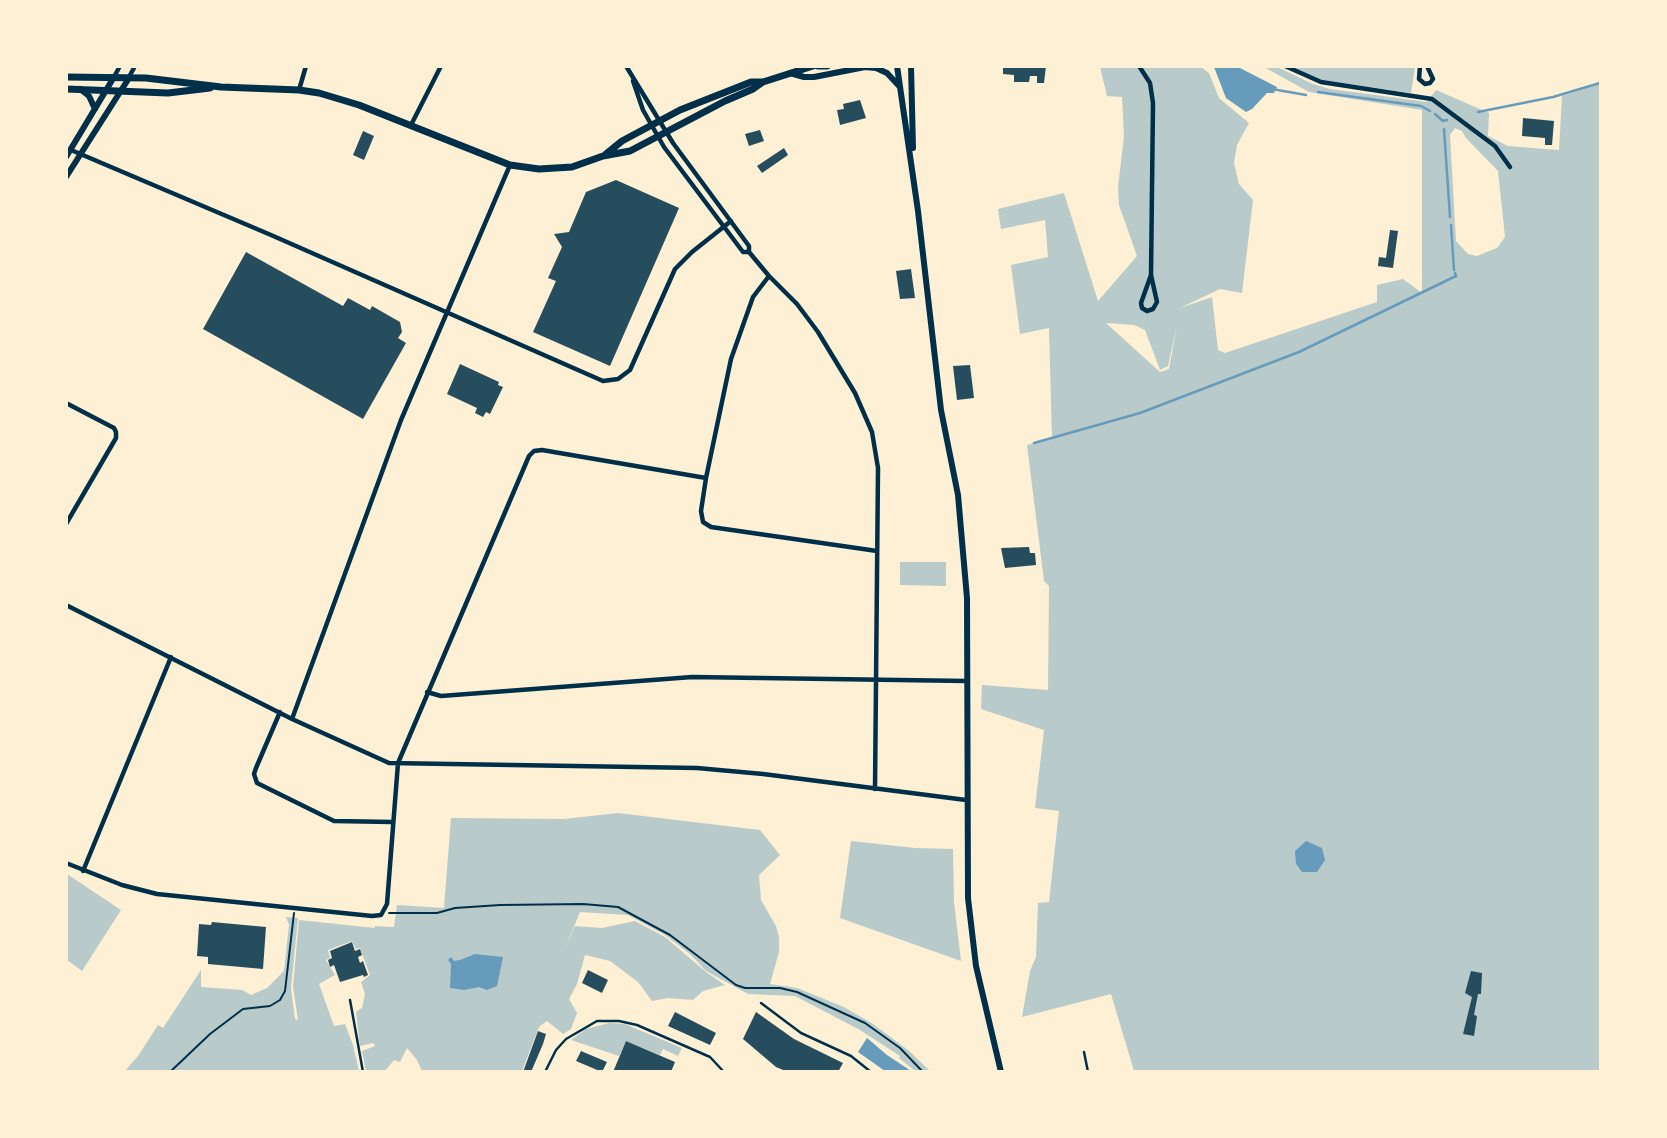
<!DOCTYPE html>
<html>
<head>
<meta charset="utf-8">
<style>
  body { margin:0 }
  #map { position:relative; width:1667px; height:1138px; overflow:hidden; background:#fdf0d5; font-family:Cabin,sans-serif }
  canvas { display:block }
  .frame { position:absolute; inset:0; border:68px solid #fdf0d5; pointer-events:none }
</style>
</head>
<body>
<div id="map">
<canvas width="1667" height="1138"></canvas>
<div class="frame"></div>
</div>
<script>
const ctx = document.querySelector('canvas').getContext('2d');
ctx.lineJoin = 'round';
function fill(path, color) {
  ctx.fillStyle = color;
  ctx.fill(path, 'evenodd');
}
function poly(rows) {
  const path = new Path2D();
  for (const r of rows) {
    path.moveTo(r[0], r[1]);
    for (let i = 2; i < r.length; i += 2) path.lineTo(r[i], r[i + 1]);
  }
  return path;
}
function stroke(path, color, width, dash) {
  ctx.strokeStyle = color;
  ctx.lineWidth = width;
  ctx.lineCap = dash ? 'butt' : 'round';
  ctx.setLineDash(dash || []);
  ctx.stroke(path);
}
fill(poly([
  [1100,67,1201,67,1209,73,1219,98,1249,123,1237,145,1234,163,1239,184,1253,200,1242,293,1220,289,1180,308,1212,297,1218,350,1225,353,1377,302,1377,285,1403,279,1422,293,1422,110,1309,92,1264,67,1277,67,1313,84,1330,89,1427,102,1436,90,1489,113,1488,136,1508,146,1559,150,1562,96,1600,84,1600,1071,1134,1071,1111,994,1022,1017,1030,971,1036,957,1038,903,1049,902,1059,811,1035,808,1044,730,981,709,982,685,1048,690,1049,586,1044,581,1027,445,1052,438,1049,328,1020,334,1011,265,1048,257,1045,220,1001,229,998,209,1064,193,1098,301,1137,256,1119,205,1118,187,1124,136,1122,97,1107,96],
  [1455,128,1462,131,1466,138,1498,171,1505,237,1497,248,1477,256,1468,254,1456,241,1450,135],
  [1106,323,1134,325,1145,330,1160,370,1168,366,1177,325,1169,369,1160,372],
  [1290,67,1415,67,1411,93,1314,79],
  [900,562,946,562,946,586,900,585],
  [618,813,760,830,780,855,759,875,761,900,776,926,779,937,779,952,770,984,797,988,844,1007,873,1024,908,1050,930,1071,915,1071,899,1058,900,1056,860,1030,795,996,748,994,706,971,691,955,665,935,628,915,580,912,564,951,575,926,602,928,635,921,665,937,706,972,725,985,703,991,693,1000,668,998,652,1001,638,982,610,961,585,955,577,984,569,999,577,1013,571,1029,563,1034,547,1021,539,1027,522,1071,422,1071,417,1060,407,1048,400,1062,394,1060,385,1071,366,1071,362,1051,375,1046,373,1043,360,1046,356,1012,362,1008,365,994,361,982,370,975,360,948,356,949,352,941,328,950,330,958,326,960,335,975,319,984,334,1026,345,1024,353,1045,359,1071,124,1072,138,1056,158,1025,163,1028,201,970,201,987,242,990,251,995,267,988,284,971,289,925,286,917,298,918,291,988,295,1019,298,1020,293,987,299,920,375,928,375,926,394,927,397,905,444,908,451,818,564,819],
  [851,841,915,848,953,849,954,902,961,961,840,918],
  [67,874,121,910,82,971,67,960],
  [609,1023,625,1024,682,1048,678,1056,663,1049,660,1055,626,1041,619,1056,571,1040,586,1029]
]), '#b9caca');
fill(poly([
  [1214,67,1238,67,1277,87,1274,93,1267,93,1252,109,1246,112,1226,98],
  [1306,841,1322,848,1325,860,1317,872,1302,872,1296,864,1295,851],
  [475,954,503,957,497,986,487,990,479,987,464,990,450,988,451,964,448,960,451,957,454,961,460,960],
  [867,1038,887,1055,911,1071,885,1071,858,1052]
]), '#669bbc');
stroke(poly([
  [1272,89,1306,95],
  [1318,92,1421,106,1430,111],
  [1478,112,1553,97,1600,83],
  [1435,114,1443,121,1447,120],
  [1444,129,1450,217],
  [1451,225,1454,270],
  [1034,443,1140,413,1299,352,1456,276,1455,273]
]), '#669bbc', 2.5);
fill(poly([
  [1003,66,1046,66,1044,83,1037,83,1037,76,1030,76,1029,82,1014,82,1014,75,1003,74],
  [860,100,866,118,840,125,837,110,844,109,843,104],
  [1523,118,1554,121,1552,145,1545,145,1545,138,1522,136],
  [760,130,764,141,749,146,745,134],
  [363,131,374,136,364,160,353,155],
  [784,148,788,155,762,173,757,166],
  [616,180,679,208,610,366,533,332,556,281,548,278,562,247,554,234,569,232,586,192],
  [1390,230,1398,231,1393,268,1378,266,1379,257,1386,258],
  [246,252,343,306,348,298,370,310,372,306,400,322,402,332,398,338,406,343,363,419,203,329],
  [911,269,915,298,900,299,896,271],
  [460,364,499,382,498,385,503,387,490,414,486,412,483,417,475,413,477,408,447,394],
  [970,365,974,398,957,400,953,366],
  [1029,547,1030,553,1035,553,1036,565,1005,568,1001,548],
  [212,922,266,927,263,969,208,964,208,957,197,956,199,924,211,925],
  [352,942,355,951,360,949,362,955,358,957,360,963,363,961,368,975,364,977,363,975,340,982,334,965,330,967,328,960,332,958,330,951],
  [588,970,608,980,602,993,582,983],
  [1471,971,1482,973,1481,994,1478,994,1474,1015,1477,1016,1474,1036,1463,1034,1472,997,1465,993],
  [675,1012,716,1033,710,1045,668,1026],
  [756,1012,794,1039,843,1063,838,1072,788,1072,776,1067,743,1039],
  [538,1031,546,1034,543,1044,531,1072,523,1072],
  [626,1041,675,1062,671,1072,613,1072],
  [581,1051,607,1062,602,1072,576,1061]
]), '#264d5e');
stroke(poly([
  [389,913,437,913,455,908,500,905,583,904,618,907,670,935,736,985,745,988,780,988,797,992,865,1023,900,1048,923,1072],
  [170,1072,210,1034,243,1009,270,1006,280,1000,285,991,294,913]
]), '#003049', 2);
stroke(poly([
  [350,1000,363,1072],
  [761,1003,801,1033,851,1056,871,1072],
  [1084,1052,1088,1072],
  [545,1072,556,1050,566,1039,597,1021,619,1021,637,1025,710,1057,724,1072]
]), '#003049', 2.5);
stroke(poly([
  [626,66,673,143,749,246,749,252,769,276,797,304,818,332,855,393,872,432,878,468,875,789],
  [1139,66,1150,83,1153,103,1151,275,1157,302,1153,309,1147,311,1142,308,1141,303,1151,275],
  [1285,66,1321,82,1432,99,1495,146,1510,167],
  [1420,66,1419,79,1425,84,1430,83,1433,79,1427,66],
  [114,77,120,66],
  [129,77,135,66],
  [633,81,643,110,664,147,743,252,749,252],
  [299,90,306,66],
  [411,125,441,66],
  [71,150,271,235,603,381,618,379,630,370,675,269,692,252,731,221],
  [769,276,753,297,731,359,706,478,701,511,703,522,711,527,877,551],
  [66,403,114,428,116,432,116,438,66,524],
  [66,605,292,719,389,763,697,768,763,774,966,800],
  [427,692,441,696,692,677,967,681],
  [280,712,256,768,254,774,257,783,334,821,392,822],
  [292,719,401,420,510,165],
  [66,863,122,885,157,894,372,916,381,915,387,904,398,763,529,456,534,451,542,450,706,478],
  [83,871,171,657]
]), '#003049', 4.5);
stroke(poly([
  [80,89,89,96,95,109],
  [66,157,114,77],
  [66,177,129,78]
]), '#003049', 6);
stroke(poly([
  [897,66,918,211,941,410,958,495,967,598,968,898,976,966,1001,1072],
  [911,66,913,148],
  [790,73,804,77,814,77,865,67,876,68,887,73,900,87]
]), '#003049', 6);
stroke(poly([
  [818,66,827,66],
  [66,77,146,78,221,87,299,90,319,93,359,105,510,165,539,169,572,167,603,156,630,151,725,101,753,89,763,82],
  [66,89,168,93,210,88],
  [606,154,622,141,680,110,751,82,763,82,813,66]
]), '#003049', 7);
</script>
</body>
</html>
